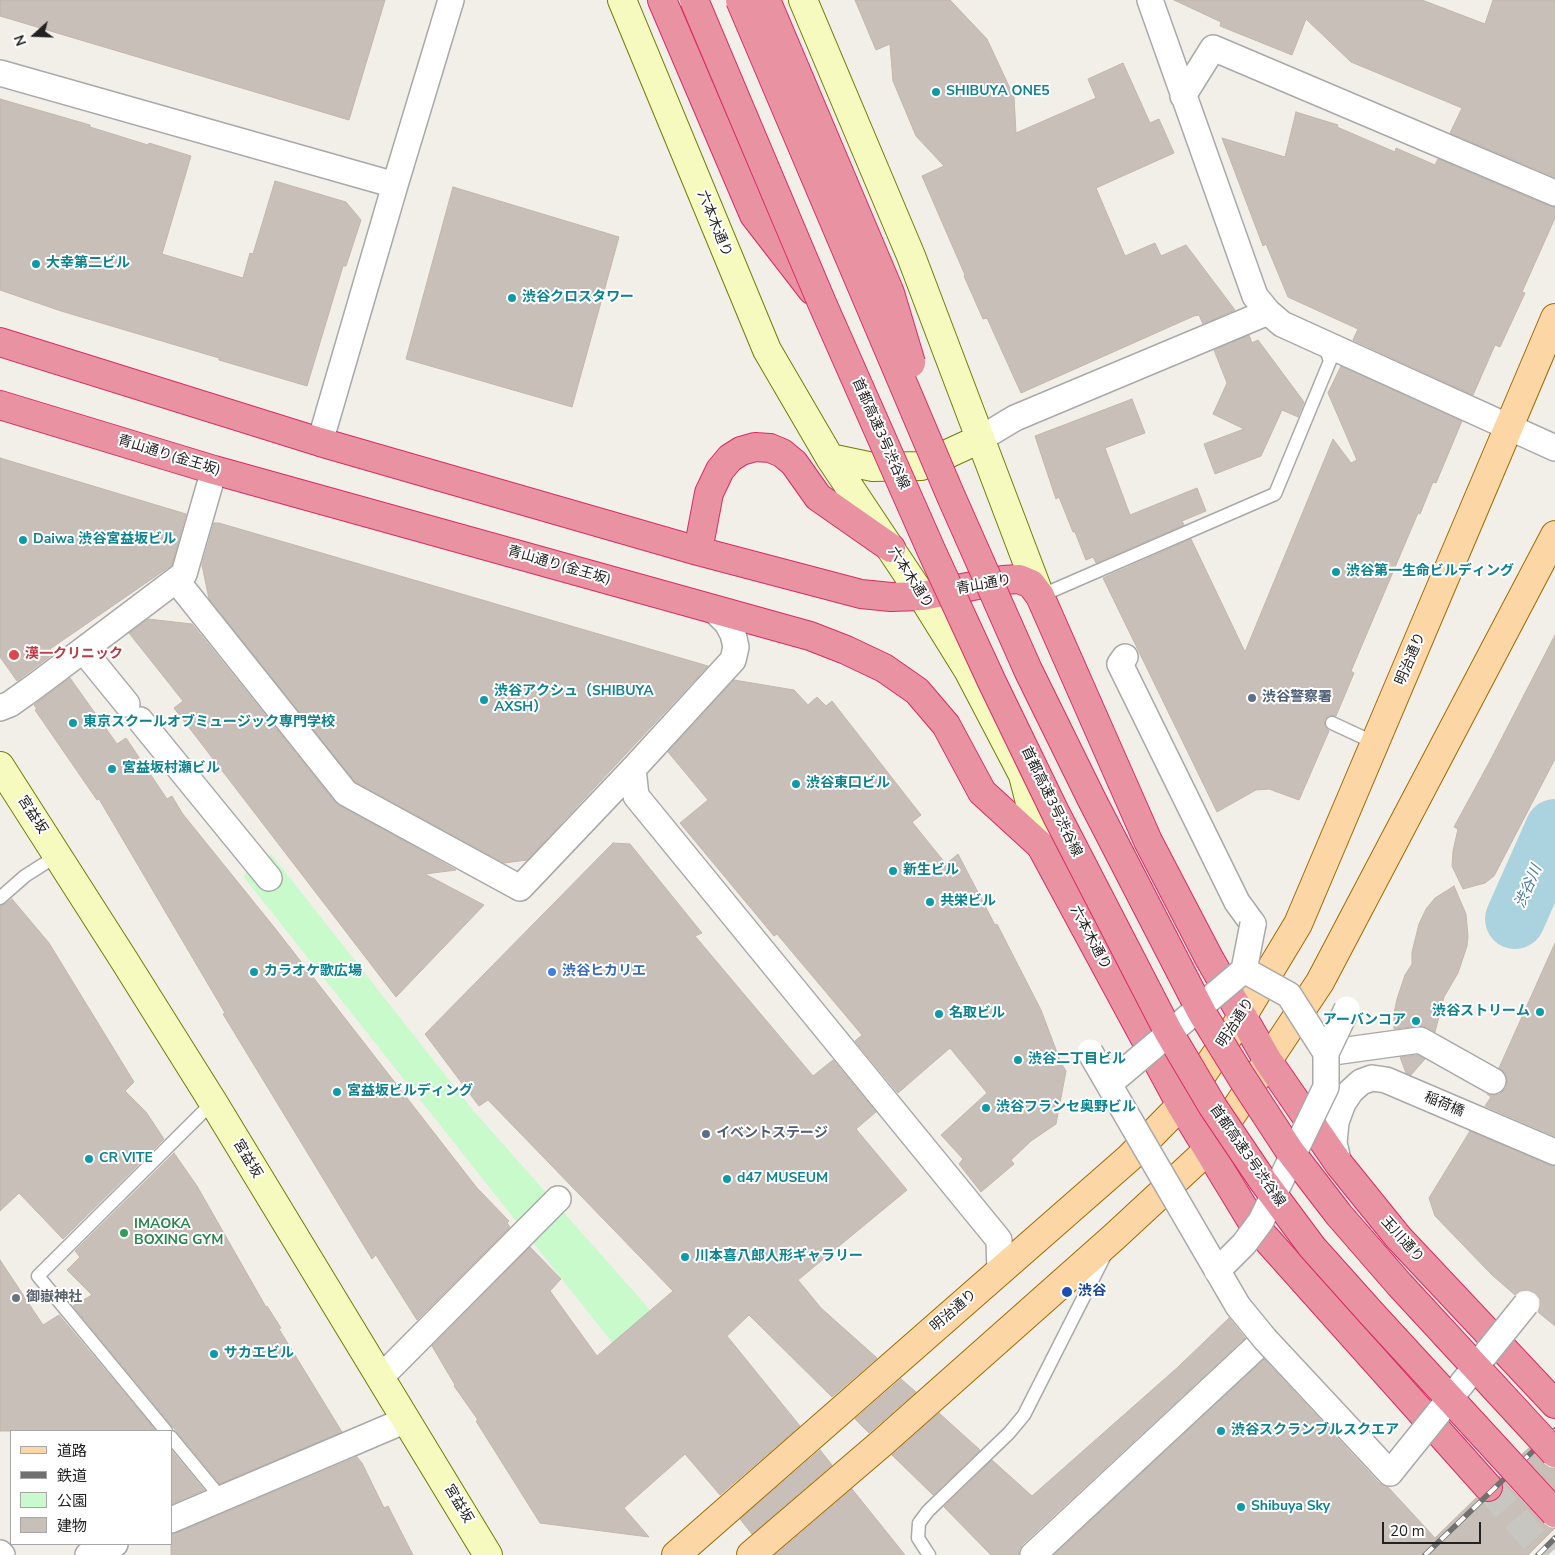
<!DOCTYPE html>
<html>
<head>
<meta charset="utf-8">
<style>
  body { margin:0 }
  #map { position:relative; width:1555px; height:1555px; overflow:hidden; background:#f2efe9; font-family:"Nunito Sans","Noto Sans JP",sans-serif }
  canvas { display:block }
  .legend { position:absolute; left:10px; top:1430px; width:162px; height:115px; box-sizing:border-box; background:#fff; border:1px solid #a7a7a7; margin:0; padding:6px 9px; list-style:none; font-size:15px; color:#222 }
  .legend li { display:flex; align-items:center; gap:10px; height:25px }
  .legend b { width:25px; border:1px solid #a7a7a7 }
  .north { position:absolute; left:10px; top:10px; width:50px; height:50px; -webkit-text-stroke:4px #fff; paint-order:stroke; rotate:250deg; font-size:14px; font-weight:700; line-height:20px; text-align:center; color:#222 }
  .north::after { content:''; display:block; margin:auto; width:18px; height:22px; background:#222; clip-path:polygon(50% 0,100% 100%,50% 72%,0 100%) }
  .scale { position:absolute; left:1382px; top:1522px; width:99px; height:22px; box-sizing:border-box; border:2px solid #222; border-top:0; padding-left:6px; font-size:15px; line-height:18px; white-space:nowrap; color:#222; -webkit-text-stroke:4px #fff; paint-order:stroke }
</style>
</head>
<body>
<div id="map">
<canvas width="1555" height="1555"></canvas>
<ul class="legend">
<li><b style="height:6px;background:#fcd6a4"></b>道路</li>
<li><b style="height:6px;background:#707070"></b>鉄道</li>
<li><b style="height:14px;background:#c8facc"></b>公園</li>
<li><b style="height:14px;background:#c7bfb8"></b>建物</li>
</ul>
<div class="north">N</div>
<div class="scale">20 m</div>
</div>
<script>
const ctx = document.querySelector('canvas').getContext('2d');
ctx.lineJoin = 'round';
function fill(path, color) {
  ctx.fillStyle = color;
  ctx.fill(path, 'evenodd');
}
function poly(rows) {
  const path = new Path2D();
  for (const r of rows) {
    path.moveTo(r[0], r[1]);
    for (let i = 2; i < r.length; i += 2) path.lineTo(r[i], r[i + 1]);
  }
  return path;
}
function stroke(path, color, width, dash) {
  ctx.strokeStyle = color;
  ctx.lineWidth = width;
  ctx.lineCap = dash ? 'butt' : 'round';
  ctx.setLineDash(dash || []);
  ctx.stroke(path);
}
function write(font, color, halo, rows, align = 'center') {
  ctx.font = font + ' "Nunito Sans","Noto Sans JP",sans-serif';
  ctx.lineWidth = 4;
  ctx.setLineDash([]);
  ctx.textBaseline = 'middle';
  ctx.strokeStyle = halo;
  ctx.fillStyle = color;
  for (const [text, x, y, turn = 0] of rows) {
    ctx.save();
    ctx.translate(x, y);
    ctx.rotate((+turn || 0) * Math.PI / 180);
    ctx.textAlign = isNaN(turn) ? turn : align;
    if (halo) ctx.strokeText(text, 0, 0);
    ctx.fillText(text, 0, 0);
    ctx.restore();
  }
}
fill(poly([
  [271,854,472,1109,738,1409,686,1436,243,876]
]), '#c8facc');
stroke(poly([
  [1515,919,1555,829]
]), '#aad3df', 60);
const building = poly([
  [0,0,385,0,349,120,0,16,0,0],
  [855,0,950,0,987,39,1014,97,1016,133,1096,98,1088,79,1123,63,1150,123,1159,119,1174,153,1096,188,1125,256,1155,243,1161,256,1186,245,1235,310,1203,324,1199,315,1194,316,1021,393,987,318,983,319,964,276,965,275,922,176,944,166,916,136,893,81,890,44,876,50,855,0],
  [1174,0,1422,0,1485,24,1493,0,1555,0,1555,177,1450,133,1462,108,1351,62,1306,19,1292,55,1220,26,1221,22,1174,0],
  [0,99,90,125,90,127,148,145,149,143,191,156,162,254,243,278,250,253,253,254,275,181,346,202,361,220,346,266,343,266,307,386,219,360,219,358,61,311,0,290,0,99],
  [1296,112,1338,125,1337,127,1395,152,1396,148,1435,165,1438,159,1549,206,1555,207,1555,218,1522,292,1525,293,1500,347,1495,345,1473,395,1353,340,1358,329,1288,297,1266,244,1263,246,1222,138,1285,157,1296,112],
  [453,187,619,237,572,407,406,359,453,187],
  [1249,335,1252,343,1258,340,1304,402,1298,417,1282,410,1261,456,1215,474,1204,444,1244,429,1213,414,1227,383,1214,350,1249,335],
  [1341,366,1462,421,1436,483,1433,482,1420,514,1418,513,1351,671,1354,673,1336,716,1328,716,1324,720,1325,727,1329,731,1299,800,1269,789,1256,790,1217,812,1103,578,1191,539,1245,652,1333,439,1351,463,1357,460,1328,393,1341,366],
  [1132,399,1145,433,1105,448,1130,515,1197,488,1206,511,1182,521,1184,525,1096,563,1093,557,1086,560,1075,532,1073,532,1059,497,1056,499,1035,436,1132,399],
  [0,458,186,514,172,565,50,649,53,654,17,681,0,657,0,458],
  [214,523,219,523,708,666,527,860,504,863,355,782,209,599,202,565,214,523],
  [148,619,192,624,335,802,456,870,425,874,484,905,396,997,174,708,183,701,129,633,148,619],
  [1555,635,1555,759,1494,876,1485,883,1463,889,1452,866,1453,851,1458,829,1454,827,1491,759,1555,635],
  [70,678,117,744,126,738,167,799,172,796,182,813,274,927,477,1188,509,1221,507,1223,510,1227,417,1320,376,1255,372,1259,223,1014,225,1013,99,799,97,800,35,710,37,709,34,705,70,678],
  [734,680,794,690,808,705,817,697,826,706,832,701,921,815,912,822,946,864,958,854,995,925,997,924,1041,1010,1061,1063,1066,1071,1056,1124,1031,1141,1011,1160,1014,1164,981,1192,959,1164,963,1159,941,1135,987,1093,950,1048,898,1093,855,1041,862,1035,777,934,774,936,680,823,708,800,668,752,734,680],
  [613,843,630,844,702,933,695,936,813,1076,833,1060,876,1112,856,1129,907,1190,798,1280,821,1308,877,1358,832,1397,749,1315,727,1336,800,1426,720,1495,685,1454,624,1508,649,1537,540,1523,476,1421,478,1420,454,1386,455,1385,432,1346,530,1247,561,1279,550,1291,597,1356,673,1291,488,1100,479,1106,425,1034,613,843],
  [1454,886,1466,914,1468,936,1467,946,1458,973,1444,997,1435,1032,1427,1027,1419,1026,1394,1029,1394,1013,1397,999,1405,975,1412,964,1412,952,1419,924,1426,909,1435,898,1454,886],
  [12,899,49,943,134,1082,125,1091,146,1112,164,1139,63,1239,19,1193,0,1211,0,906,5,904,12,899],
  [1555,943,1555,1136,1485,1106,1491,1097,1487,1094,1494,1095,1500,1094,1506,1088,1507,1081,1506,1074,1499,1068,1555,943],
  [1417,1055,1425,1059,1411,1075,1406,1073,1400,1057,1417,1055],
  [1470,1131,1549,1165,1555,1166,1555,1326,1538,1312,1540,1306,1540,1299,1535,1293,1528,1290,1520,1291,1515,1295,1492,1275,1435,1216,1429,1198,1470,1131],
  [174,1153,197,1186,266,1307,267,1306,281,1328,279,1329,342,1432,220,1484,73,1306,92,1295,67,1270,80,1257,75,1251,174,1153],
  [0,1260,43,1325,59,1315,156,1431,0,1431,0,1260],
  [1229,1318,1245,1338,1023,1544,1019,1550,1019,1555,991,1555,944,1507,992,1460,1032,1496,1178,1367,1229,1318],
  [1264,1359,1379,1483,1388,1487,1435,1538,1476,1498,1484,1502,1491,1502,1499,1498,1503,1491,1503,1484,1499,1476,1544,1524,1550,1528,1555,1528,1528,1555,1054,1555,1264,1359],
  [901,1379,916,1392,869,1433,855,1419,901,1379],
  [939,1413,980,1450,933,1495,892,1455,939,1413],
  [1529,1448,1544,1464,1550,1468,1555,1468,1555,1490,1522,1454,1529,1448],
  [171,1450,204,1490,171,1504,171,1450],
  [820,1450,832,1465,752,1534,740,1519,820,1450],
  [357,1457,362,1463,384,1508,388,1506,413,1555,171,1555,171,1534,177,1533,357,1457],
  [852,1489,905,1555,775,1555,852,1489]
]);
fill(building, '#c7bfb8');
stroke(building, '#c4b6ab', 1);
stroke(poly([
  [1488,1487,1548,1555]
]), '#c8c6c1', 28, [28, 14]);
const lane = poly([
  [1040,596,1275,494,1330,361,1324,344],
  [1332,723,1375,743],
  [0,898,25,876,58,855],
  [166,1431,38,1276,213,1102],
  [171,1437,222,1499],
  [929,1555,918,1538,919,1523,928,1511,1009,1433,1024,1415,1105,1255]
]);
const street = poly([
  [1150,0,1255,296,1268,312,1282,324,1555,448],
  [0,73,395,185],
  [1183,96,1213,48,1555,193],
  [980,439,1015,418,1268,312],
  [320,442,395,185,451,0],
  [176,580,346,793,520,888,633,769,733,660,736,647,733,634,727,623,714,610],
  [83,650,127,704],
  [1125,657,1120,664,1237,902,1253,924],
  [0,708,10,704,34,687,184,574,214,470],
  [140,720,269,878],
  [633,769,636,796,999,1240,1000,1271],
  [1326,1053,1420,1040,1493,1081],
  [1339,1164,1334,1143,1336,1122,1343,1103,1351,1091,1361,1082,1372,1078,1386,1080,1555,1152],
  [381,1377,558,1199],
  [171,1520,406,1420],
  [0,1553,2,1555],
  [88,1555,115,1544],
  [1033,1555,1265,1339]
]);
const secondary = poly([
  [622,0,767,350,830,458,922,596,968,670,1023,775,1041,846],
  [803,0,911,256,1040,596],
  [830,458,873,467,921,466,980,439],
  [0,766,124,960,213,1102,488,1555]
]);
const primary = poly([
  [676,1555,1129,1158,1181,1105,1242,1017,1298,924,1555,318],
  [751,1555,883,1442,1114,1237,1209,1149,1320,982,1555,535]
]);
const highway = poly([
  [662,0,754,215,812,290],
  [0,342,320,442,698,551,861,594,891,597,922,596,1003,580,1019,579,1031,584,1040,596,1148,841,1209,958,1268,1061,1339,1164,1398,1237,1555,1404],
  [0,405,214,470,810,636,846,650,884,668,917,691,946,725,982,792,1041,846,1181,1105,1254,1225,1488,1487],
  [698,551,709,493,720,470,730,458,741,451,755,447,770,448,782,453,794,463,818,497,891,548]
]);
stroke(lane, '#a9a9a9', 15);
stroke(street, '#a9a9a9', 28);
stroke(secondary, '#707d05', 30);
stroke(primary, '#a06b00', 30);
stroke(highway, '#dc2a67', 30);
stroke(lane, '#fff', 12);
stroke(street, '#fff', 25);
stroke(secondary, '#f7fabf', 28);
stroke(primary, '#fcd6a4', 28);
stroke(highway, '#e892a2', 28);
const rail = poly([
  [1425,1555,1555,1430],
  [1538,1555,1555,1538]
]);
stroke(rail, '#707070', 5.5);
stroke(rail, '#fff', 4, [11]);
const streetBridge = poly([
  [1253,924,1244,970,1289,995,1326,1053],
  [1090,1052,1238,1306,1265,1339,1390,1473,1526,1304],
  [1109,1084,1244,970],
  [1217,1271,1244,1244,1261,1221,1326,1087,1326,1053,1347,1009]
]);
const highwayBridge = poly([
  [694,0,822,303,932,552,992,682,1056,814,1168,1031,1213,1107,1263,1181,1312,1247,1372,1314,1555,1513],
  [740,0,950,494,1028,670,1092,800,1202,1013,1242,1078,1289,1150,1339,1215,1399,1284,1555,1453],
  [766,0,890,293,911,363]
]);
stroke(streetBridge, '#a9a9a9', 28, []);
stroke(highwayBridge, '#dc2a67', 30, []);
stroke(streetBridge, '#fff', 25);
stroke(highwayBridge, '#e892a2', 28);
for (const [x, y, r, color] of [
  [936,92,5,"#0f9aa8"],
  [36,264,5,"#0f9aa8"],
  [512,298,5,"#0f9aa8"],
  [23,540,5,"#0f9aa8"],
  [1336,572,5,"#0f9aa8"],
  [14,655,6,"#e0444e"],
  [1252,698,5,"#5c6f8a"],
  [484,700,5,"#0f9aa8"],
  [73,723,5,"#0f9aa8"],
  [112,769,5,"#0f9aa8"],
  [796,784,5,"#0f9aa8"],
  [893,871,5,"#0f9aa8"],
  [930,902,5,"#0f9aa8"],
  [254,972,5,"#0f9aa8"],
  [552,972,5,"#3f7fe0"],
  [1540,1012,5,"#0f9aa8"],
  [939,1014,5,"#0f9aa8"],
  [1416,1021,5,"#0f9aa8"],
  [1018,1060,5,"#0f9aa8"],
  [337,1092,5,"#0f9aa8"],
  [986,1108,5,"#0f9aa8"],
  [706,1134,5,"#5c6f8a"],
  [89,1159,5,"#0f9aa8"],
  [727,1179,5,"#0f9aa8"],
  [124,1233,5,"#2e9e5b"],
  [685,1257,5,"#0f9aa8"],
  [1067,1292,6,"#1a4fb4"],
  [16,1298,5,"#6b7280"],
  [214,1354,5,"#0f9aa8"],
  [1221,1431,5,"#0f9aa8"],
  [1241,1507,5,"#0f9aa8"]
]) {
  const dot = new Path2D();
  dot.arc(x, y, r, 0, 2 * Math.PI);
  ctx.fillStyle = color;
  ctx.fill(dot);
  stroke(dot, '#fff', 2);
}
write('bold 14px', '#0d838f', '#fff', [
  ["SHIBUYA ONE5",946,92],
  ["大幸第二ビル",46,264],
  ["渋谷クロスタワー",522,298],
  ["Daiwa 渋谷宮益坂ビル",33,540],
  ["渋谷第一生命ビルディング",1346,572],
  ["渋谷アクシュ（SHIBUYA",494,692],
  ["AXSH）",494,708],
  ["東京スクールオブミュージック専門学校",83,723],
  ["宮益坂村瀬ビル",122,769],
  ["渋谷東口ビル",806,784],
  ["新生ビル",903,871],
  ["共栄ビル",940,902],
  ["カラオケ歌広場",264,972],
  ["渋谷ストリーム",1530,1012,"right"],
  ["名取ビル",949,1014],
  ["アーバンコア",1406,1021,"right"],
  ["渋谷二丁目ビル",1028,1060],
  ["宮益坂ビルディング",347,1092],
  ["渋谷フランセ奥野ビル",996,1108],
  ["CR VITE",99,1159],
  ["d47 MUSEUM",737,1179],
  ["川本喜八郎人形ギャラリー",695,1257],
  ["サカエビル",224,1354],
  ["渋谷スクランブルスクエア",1231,1431],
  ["Shibuya Sky",1251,1507]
], 'left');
write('14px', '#222', '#fff', [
  ["六本木通り",714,224,68],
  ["首都高速3号渋谷線",880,434,66],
  ["青山通り(金王坂)",169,456,17],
  ["青山通り(金王坂)",559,566,16],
  ["六本木通り",910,578,57],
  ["青山通り",984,585,-10],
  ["明治通り",1411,659,-67],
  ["首都高速3号渋谷線",1051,802,64],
  ["宮益坂",32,815,57],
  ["六本木通り",1090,938,62],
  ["明治通り",1236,1023,-57],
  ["稲荷橋",1444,1105,23],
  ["首都高速3号渋谷線",1247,1156,55],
  ["宮益坂",247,1159,59],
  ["玉川通り",1402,1240,48],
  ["明治通り",954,1311,-41],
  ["宮益坂",458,1504,59]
]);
write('bold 14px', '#be3a42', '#fff', [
  ["漢一クリニック",25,655]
], 'left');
write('bold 14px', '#4e5e75', '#fff', [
  ["渋谷警察署",1262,698],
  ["イベントステージ",716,1134]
], 'left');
write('bold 14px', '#366cbe', '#fff', [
  ["渋谷ヒカリエ",562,972]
], 'left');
write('bold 14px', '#27864d', '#fff', [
  ["IMAOKA",134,1225],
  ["BOXING GYM",134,1241]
], 'left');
write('bold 14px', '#164399', '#fff', [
  ["渋谷",1078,1292]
], 'left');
write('bold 14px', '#5b616d', '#fff', [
  ["御嶽神社",26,1298]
], 'left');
write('italic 15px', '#4a7aab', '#fff', [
  ["渋谷川",1529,887,-66]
]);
</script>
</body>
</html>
